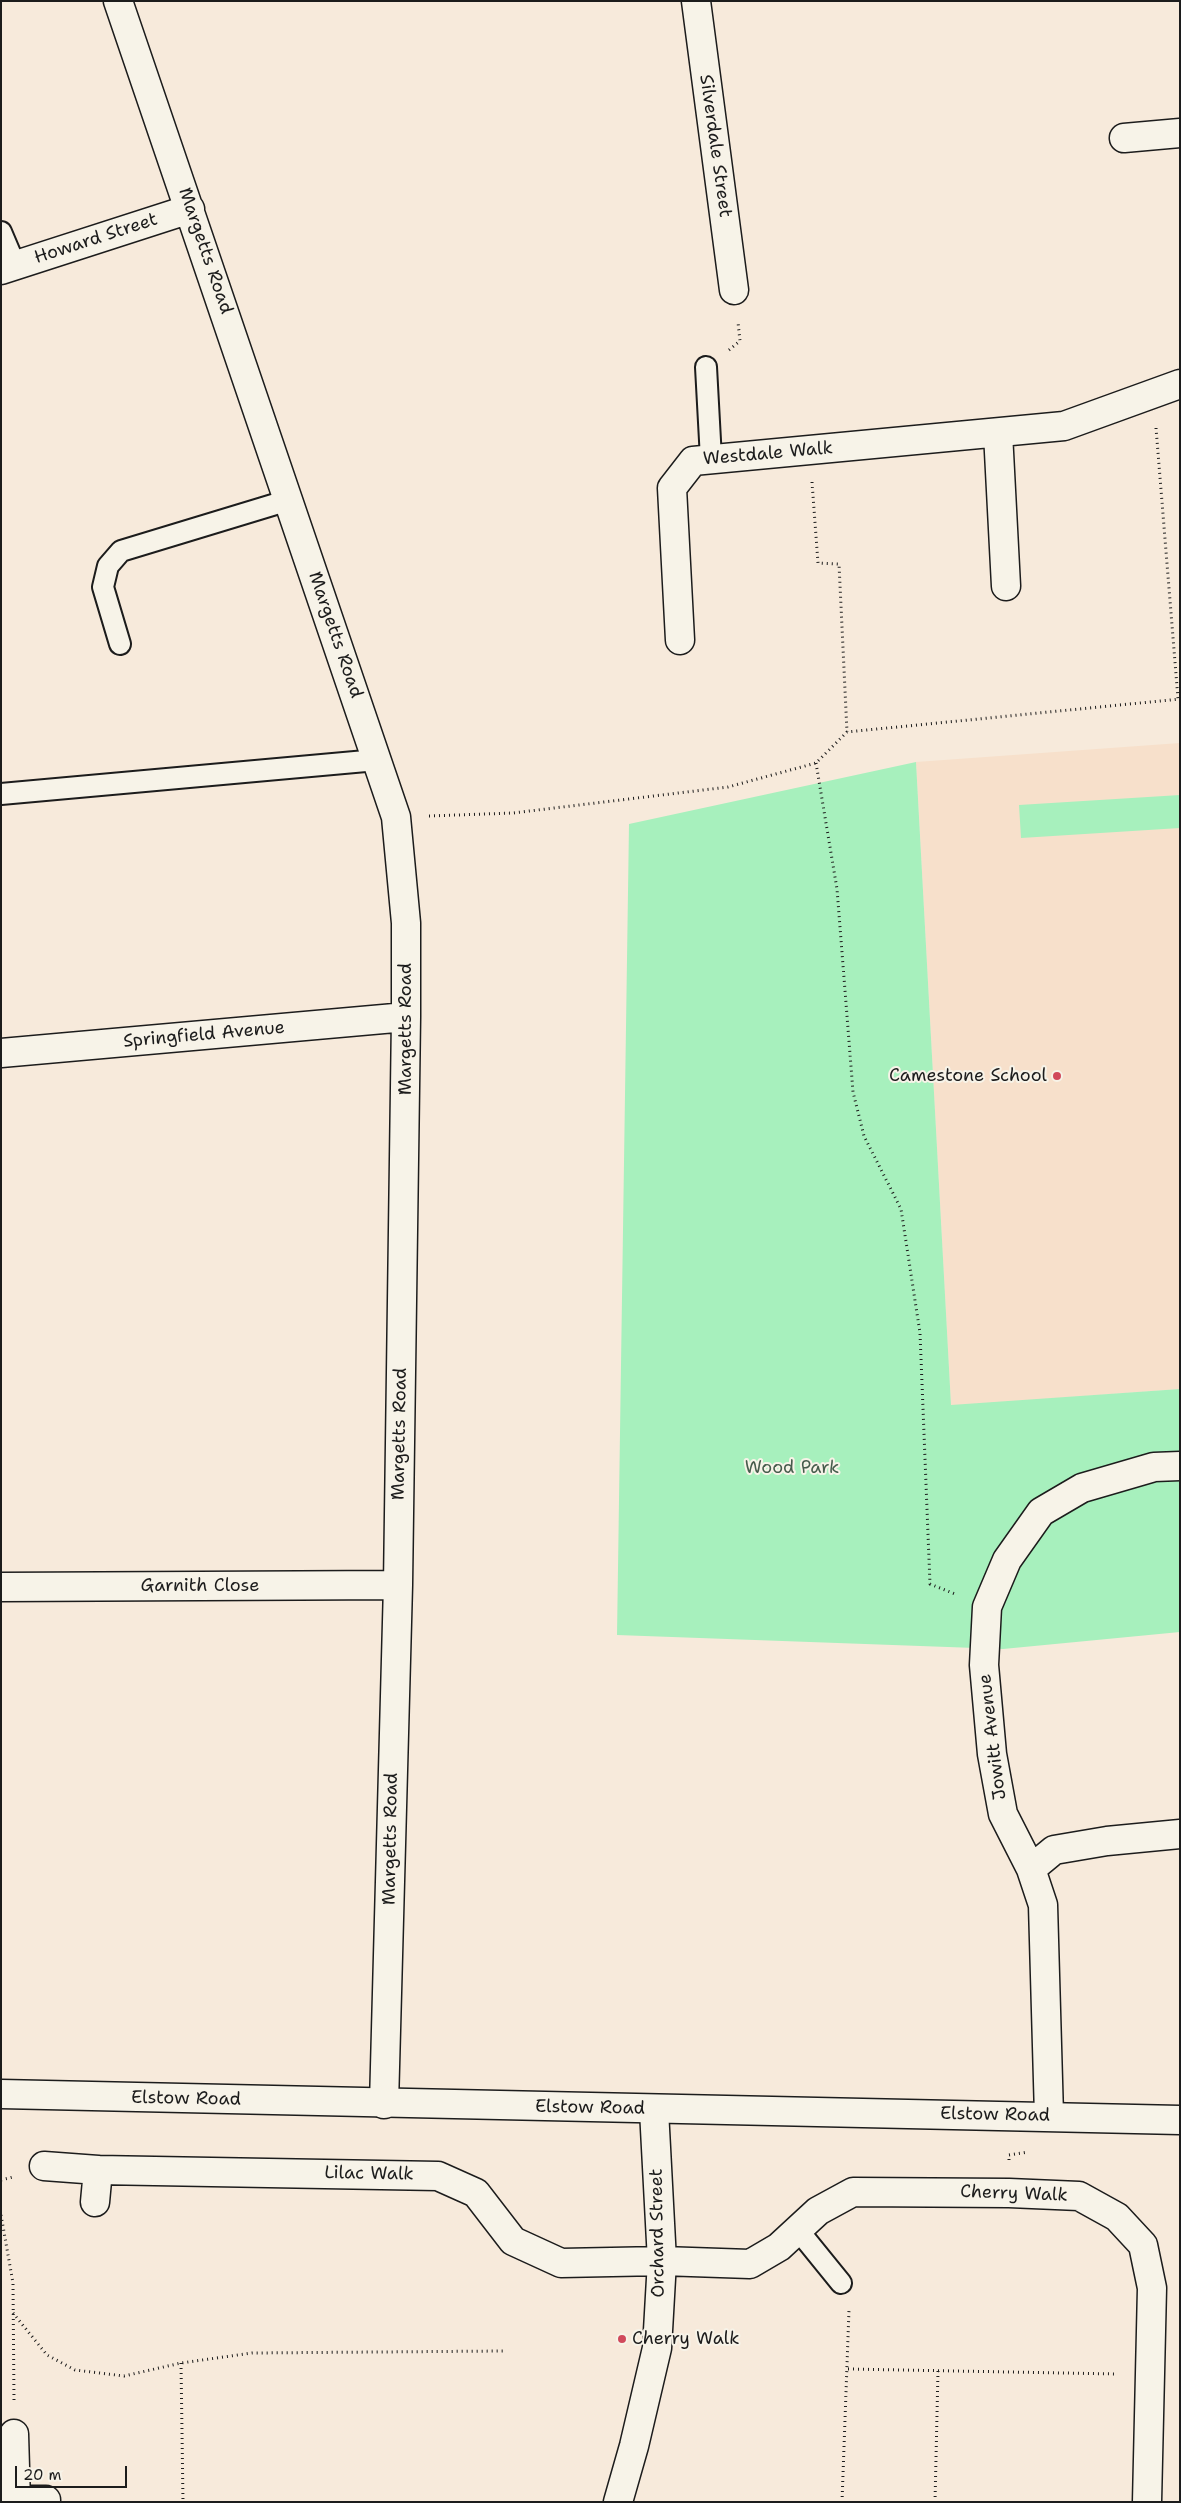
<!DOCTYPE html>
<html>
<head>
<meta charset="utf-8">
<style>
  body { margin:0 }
  #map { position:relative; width:1181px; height:2503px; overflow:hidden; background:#f7eadb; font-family:"Shantell Sans",sans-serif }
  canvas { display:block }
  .frame { position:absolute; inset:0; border:2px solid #1c1c1c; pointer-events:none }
  .scale { position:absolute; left:15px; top:2466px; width:112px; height:22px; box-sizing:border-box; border:2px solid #1c1c1c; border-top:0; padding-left:6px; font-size:15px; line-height:18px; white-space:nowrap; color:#1c1c1c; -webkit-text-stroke:4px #f7f3e8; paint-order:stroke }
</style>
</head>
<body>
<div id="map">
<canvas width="1181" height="2503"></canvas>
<div class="frame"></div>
<div class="scale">20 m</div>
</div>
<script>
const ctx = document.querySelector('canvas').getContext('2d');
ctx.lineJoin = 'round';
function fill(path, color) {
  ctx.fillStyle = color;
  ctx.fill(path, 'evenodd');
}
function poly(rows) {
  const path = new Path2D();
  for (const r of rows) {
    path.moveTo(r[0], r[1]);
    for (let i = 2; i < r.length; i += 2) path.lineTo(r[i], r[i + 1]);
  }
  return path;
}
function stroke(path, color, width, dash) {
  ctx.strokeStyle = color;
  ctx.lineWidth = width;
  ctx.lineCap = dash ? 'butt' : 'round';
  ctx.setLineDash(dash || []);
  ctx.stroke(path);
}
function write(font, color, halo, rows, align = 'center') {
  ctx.font = font + ' "Shantell Sans",sans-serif';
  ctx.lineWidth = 4;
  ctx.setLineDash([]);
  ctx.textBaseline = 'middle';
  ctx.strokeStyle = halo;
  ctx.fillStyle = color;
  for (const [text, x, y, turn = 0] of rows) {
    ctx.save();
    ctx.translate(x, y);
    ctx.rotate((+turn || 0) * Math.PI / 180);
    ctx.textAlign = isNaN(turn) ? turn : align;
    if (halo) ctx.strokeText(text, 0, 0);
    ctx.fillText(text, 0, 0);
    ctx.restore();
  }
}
fill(poly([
  [1180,743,1180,1389,951,1406,916,762]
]), '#f7e0cb');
fill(poly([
  [916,762,951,1405,1180,1389,1180,1632,1003,1649,617,1635,629,824],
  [1180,795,1180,828,1021,838,1019,805]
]), '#a7f0bd');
const lane = poly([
  [1,232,15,265],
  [706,367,711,459],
  [120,644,103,587,108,566,121,551,289,500],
  [1,794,377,760],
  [798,2230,841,2283]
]);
const street = poly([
  [118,1,396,817,406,923,406,1017,398,1585,384,2104],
  [696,1,734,290],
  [1124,138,1180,133],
  [1,270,190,209],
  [998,433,1006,586],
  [680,640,672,488,693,461,1064,426,1180,384],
  [1,1053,406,1017],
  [1,1587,398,1585],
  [1031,1869,1054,1850,1107,1841,1180,1834],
  [1049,2116,1043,1905,1031,1869,1003,1814,992,1754,984,1665,987,1607,1007,1560,1041,1512,1082,1488,1154,1467,1180,1466],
  [44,2166,98,2170,438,2176,476,2193,513,2241,561,2263,662,2261,750,2264,779,2247,818,2211,853,2192,1009,2193,1079,2196,1117,2217,1143,2245,1152,2288,1147,2502],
  [95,2202,98,2170],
  [14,2434,16,2502],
  [16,2500,46,2500],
  [618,2502,634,2446,657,2348,662,2261,654,2110]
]);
const secondary = poly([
  [1,2094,1180,2120]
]);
stroke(lane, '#1c1c1c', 24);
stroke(street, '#1c1c1c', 31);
stroke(secondary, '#1c1c1c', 31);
stroke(poly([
  [729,350,740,341,738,322],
  [1156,428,1178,699],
  [812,482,818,563,839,564,847,732],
  [816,763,837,889,853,1092,864,1136,901,1209,920,1333,930,1584,955,1594],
  [429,816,513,813,728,787,816,763,847,732,1180,699],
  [1009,2160,1009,2155,1028,2152],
  [1,2180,13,2177],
  [1,2215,13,2283,14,2401],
  [13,2313,47,2355,75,2370,124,2376,181,2363,252,2353,503,2351],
  [181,2363,183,2502],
  [848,2369,1117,2374],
  [842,2502,849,2310],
  [935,2502,938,2371]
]), '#1c1c1c', 3, [1, 4]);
stroke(lane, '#f7f3e8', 20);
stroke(street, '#f7f3e8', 28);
stroke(secondary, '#f7f3e8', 28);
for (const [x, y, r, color] of [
  [1057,1076,5,"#d1495b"],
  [622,2339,5,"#d1495b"]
]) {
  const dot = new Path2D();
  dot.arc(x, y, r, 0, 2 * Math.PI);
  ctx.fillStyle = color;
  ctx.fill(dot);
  stroke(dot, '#f7f3e8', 2);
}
write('18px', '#1c1c1c', '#f7f3e8', [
  ["Silverdale Street",715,146,82],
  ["Howard Street",96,239,-18],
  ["Margetts Road",205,251,71],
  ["Westdale Walk",768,454,-5],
  ["Margetts Road",335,635,71],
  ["Margetts Road",406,1029,-90],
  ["Springfield Avenue",204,1035,-5],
  ["Margetts Road",400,1434,-89],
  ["Garnith Close",200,1586],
  ["Jowitt Avenue",993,1737,-97],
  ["Margetts Road",391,1839,-89],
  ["Elstow Road",186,2099,1],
  ["Elstow Road",590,2108,1],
  ["Elstow Road",995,2115,1],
  ["Lilac Walk",369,2174,1],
  ["Cherry Walk",1014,2194,2],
  ["Orchard Street",658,2233,-91]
]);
write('18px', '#1c1c1c', '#f7f3e8', [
  ["Camestone School",1047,1076],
  ["Cherry Walk",632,2339,"left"]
], 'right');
write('18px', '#465c4c', '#f7f3e8', [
  ["Wood Park",792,1468]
]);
</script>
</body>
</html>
